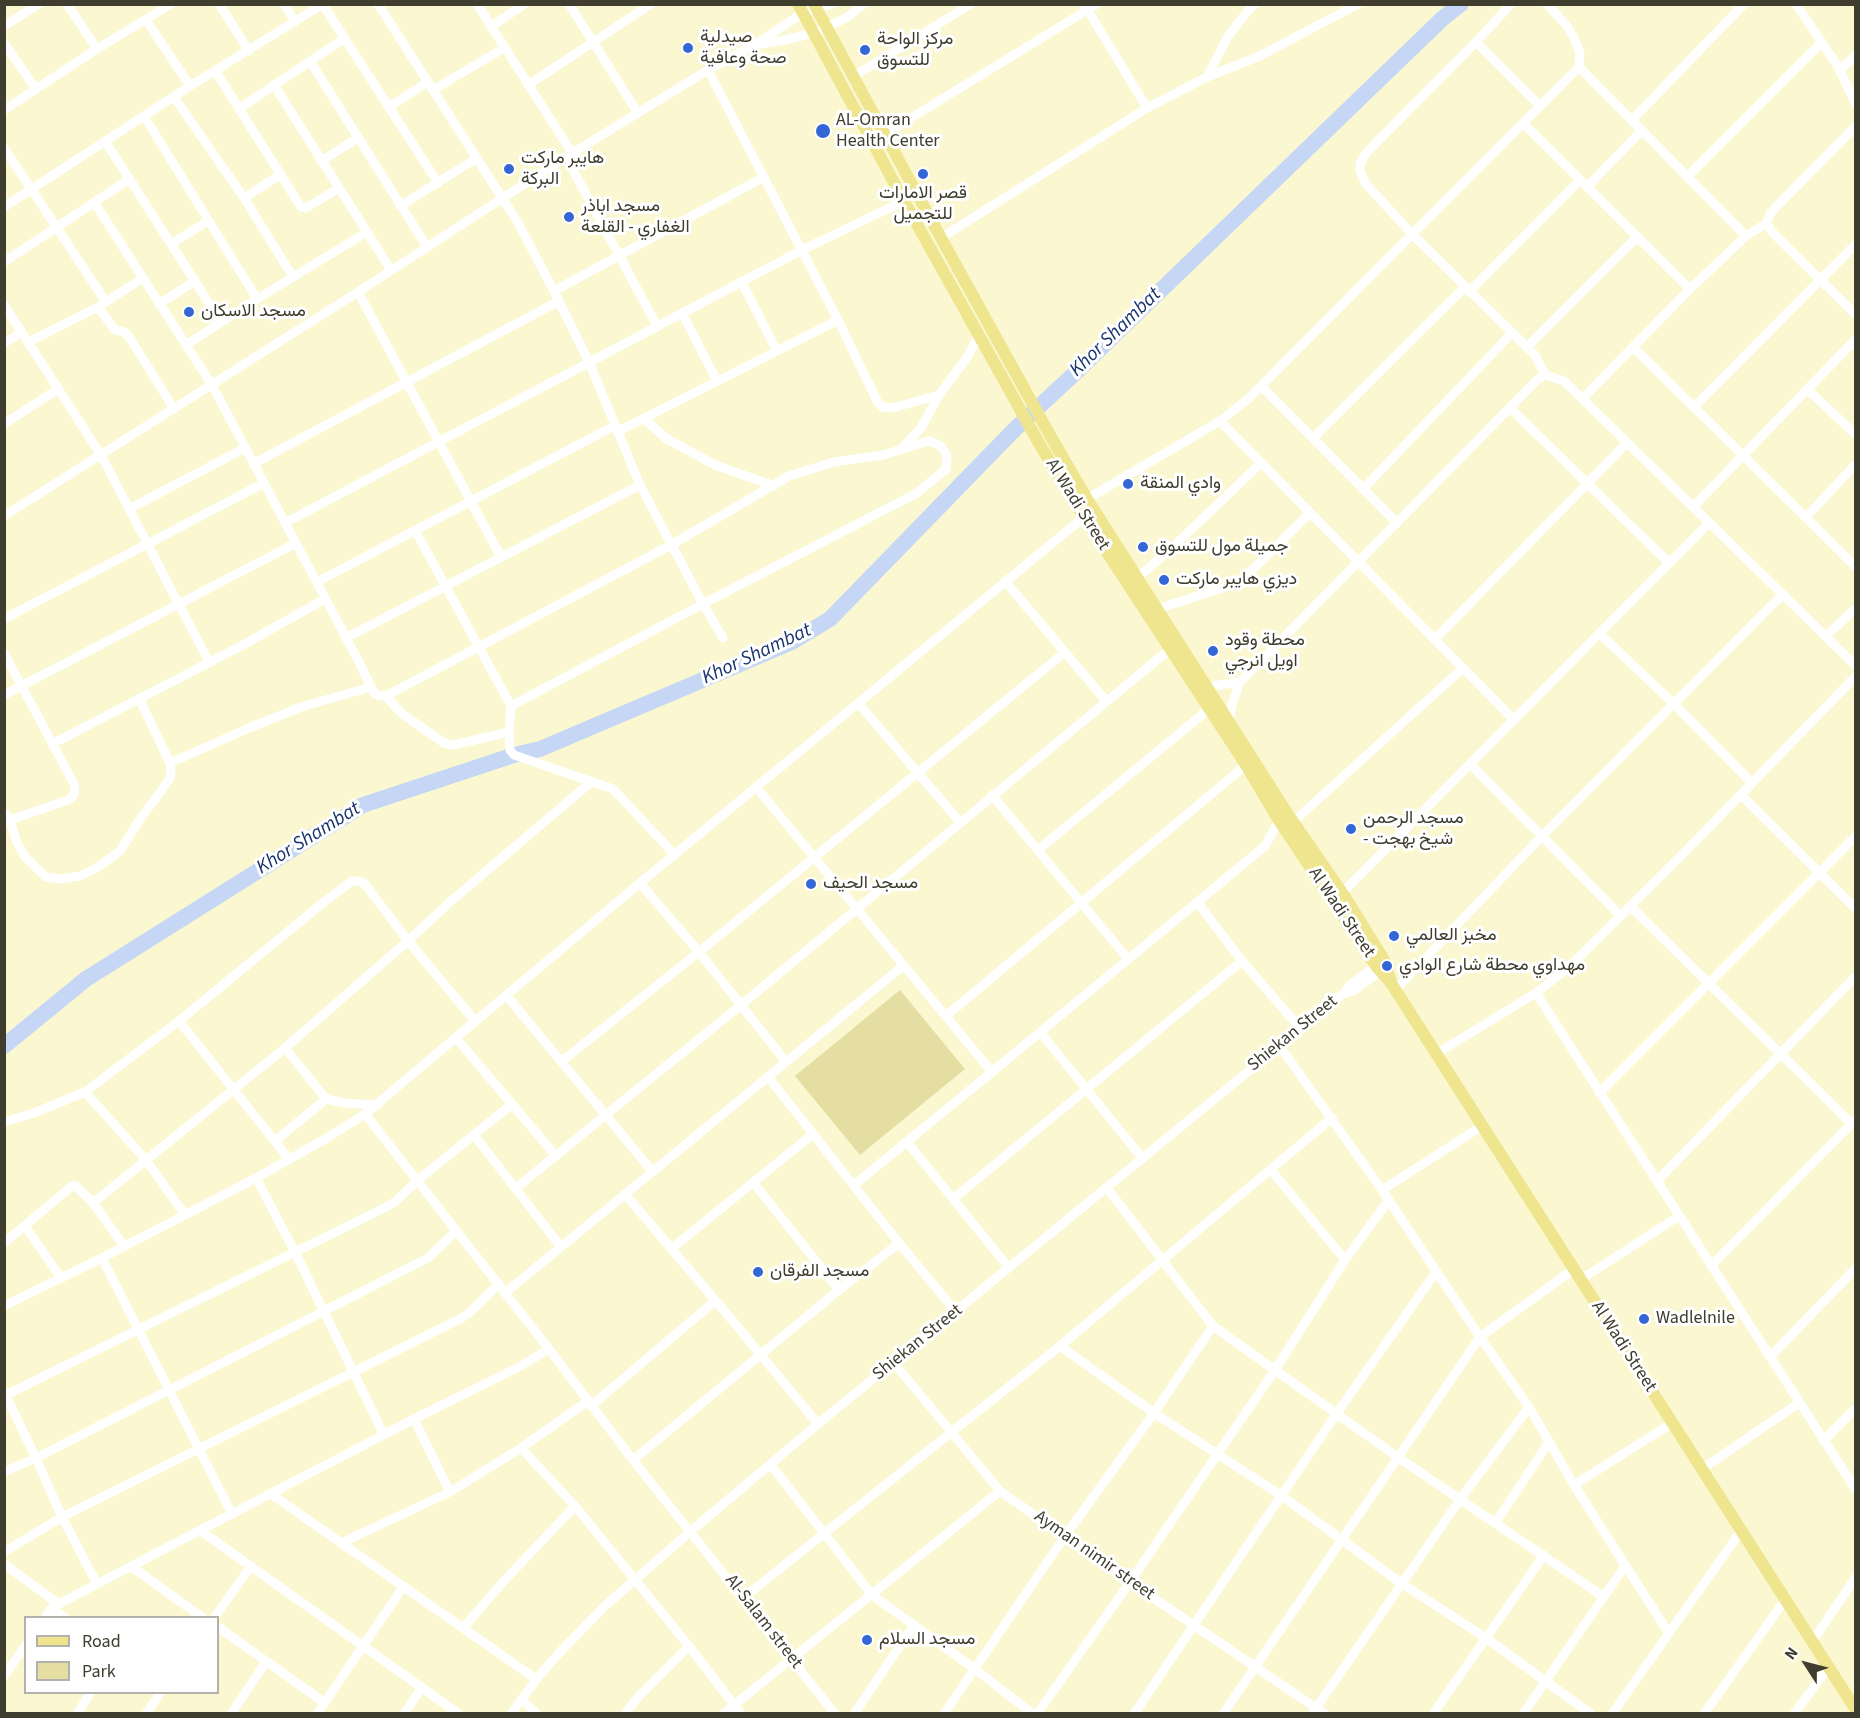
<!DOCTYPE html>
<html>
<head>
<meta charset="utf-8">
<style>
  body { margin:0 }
  #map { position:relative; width:1860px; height:1718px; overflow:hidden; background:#faf7d1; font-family:"Source Sans 3",sans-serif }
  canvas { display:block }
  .frame { position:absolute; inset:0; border:6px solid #3f3d2e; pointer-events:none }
  .legend { position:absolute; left:24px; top:1616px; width:195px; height:78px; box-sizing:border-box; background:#fff; border:2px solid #b2b1ab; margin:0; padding:8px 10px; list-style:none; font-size:18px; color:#3f3d2e }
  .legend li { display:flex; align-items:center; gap:12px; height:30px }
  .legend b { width:30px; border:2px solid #b2b1ab }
  .north { position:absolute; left:1776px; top:1634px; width:60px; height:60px; -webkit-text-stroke:4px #fff; paint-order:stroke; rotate:306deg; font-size:16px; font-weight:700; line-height:24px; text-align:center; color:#3f3d2e }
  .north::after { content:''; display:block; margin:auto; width:21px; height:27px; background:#3f3d2e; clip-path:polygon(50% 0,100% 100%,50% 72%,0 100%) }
</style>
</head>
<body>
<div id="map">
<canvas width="1860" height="1718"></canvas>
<div class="frame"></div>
<ul class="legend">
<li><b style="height:8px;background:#eee58e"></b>Road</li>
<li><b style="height:16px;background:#e4dea3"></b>Park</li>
</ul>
<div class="north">N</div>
</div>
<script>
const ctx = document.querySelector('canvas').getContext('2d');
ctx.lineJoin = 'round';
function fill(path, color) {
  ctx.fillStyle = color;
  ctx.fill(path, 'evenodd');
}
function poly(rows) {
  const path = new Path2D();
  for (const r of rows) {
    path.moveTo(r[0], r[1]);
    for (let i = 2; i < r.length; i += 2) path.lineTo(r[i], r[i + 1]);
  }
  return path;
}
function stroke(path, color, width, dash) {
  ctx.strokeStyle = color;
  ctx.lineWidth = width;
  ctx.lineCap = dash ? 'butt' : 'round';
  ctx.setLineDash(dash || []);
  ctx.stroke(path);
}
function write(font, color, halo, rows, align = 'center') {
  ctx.font = font + ' "Source Sans 3",Vazirmatn,sans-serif';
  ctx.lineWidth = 6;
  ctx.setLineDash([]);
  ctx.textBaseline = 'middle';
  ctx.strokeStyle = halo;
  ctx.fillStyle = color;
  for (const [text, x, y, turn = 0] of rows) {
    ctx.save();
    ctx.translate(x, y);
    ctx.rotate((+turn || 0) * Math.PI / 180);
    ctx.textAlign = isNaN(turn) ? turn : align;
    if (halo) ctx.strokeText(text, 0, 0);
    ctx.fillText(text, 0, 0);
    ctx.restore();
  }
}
fill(poly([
  [900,990,965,1069,860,1155,795,1076]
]), '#e4dea3');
stroke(poly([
  [4,1046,86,979,363,805,514,755,540,749,792,642,830,619,1015,429,1073,375,1443,18,1461,4]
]), '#c6d7f6', 16);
stroke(poly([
  [67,4,97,49],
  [219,4,249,51],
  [284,4,295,22],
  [378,4,517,221,554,291,589,362,640,485,703,604,723,638],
  [477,4,572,153],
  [569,4,638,113],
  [1084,4,1147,108],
  [1511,4,1476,42,1366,153,1360,164,1360,171,1365,183,1412,234,1535,355,1545,375],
  [1796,4,1837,65,1856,104],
  [323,5,438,183],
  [146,20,190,86],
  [4,26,39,4],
  [491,27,524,4],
  [1476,42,1540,106],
  [4,43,36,89],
  [758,44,780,41,814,33,846,18,864,4],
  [310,61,427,247],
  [1579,67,1746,236],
  [708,70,838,320,878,403,883,407,892,408,939,395],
  [1840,70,1856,55],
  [216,72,301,207,306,208,339,188],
  [854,76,971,4],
  [1207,77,1227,38,1246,13,1255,4],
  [274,85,391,270],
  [528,85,651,4],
  [433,90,504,48],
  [174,97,244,198,293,277],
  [389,107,428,82],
  [240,108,345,38],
  [4,110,97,49,171,4],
  [144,116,257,299],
  [1632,120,1744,4],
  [1523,123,1690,289],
  [885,134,1097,4],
  [105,141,221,322],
  [4,148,106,302],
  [566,157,657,326],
  [321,161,358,138],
  [1688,176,1822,42],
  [1587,187,1642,130],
  [244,198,281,174],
  [94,202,212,385,359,662,371,687,375,694,380,696,386,696,671,545,789,476,834,462,883,455,929,441,941,446,947,456,946,469,917,493,703,604,511,706],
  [400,206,477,158],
  [4,207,190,86,323,4],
  [1767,223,1771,231,1856,315],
  [941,238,1147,108,1207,77,1260,56,1358,4],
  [171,244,208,221],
  [4,262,128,180],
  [741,281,777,351],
  [554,291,764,177],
  [358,292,501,557],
  [1469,292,1580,180],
  [159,304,195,281],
  [4,305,101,455,209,662],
  [98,307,115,330,124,332,130,338,174,409],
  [682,313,717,381],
  [29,342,98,307,143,278],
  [4,343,22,332],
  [186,345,257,299,367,232],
  [1527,347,1637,237],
  [1633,347,1856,567],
  [1261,386,1397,523],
  [1807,389,1856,435],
  [1582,399,1690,289,1746,236,1767,223,1770,214,1775,208,1856,126],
  [1694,407,1856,244],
  [1510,408,1669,563],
  [644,419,667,439,715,465,774,486],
  [1220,421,1514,720],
  [4,424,58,389],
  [617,432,838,320],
  [1313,438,1465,287],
  [900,450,921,428,939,395,968,356,979,334],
  [253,464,559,301],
  [1363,489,1512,333],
  [1087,499,1220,421,1248,399,1579,67,1580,53,1574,38,1567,26,1547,4],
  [1693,507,1856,339],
  [129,509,245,448],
  [4,516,358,292,566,157,708,70,756,44,803,13,816,8,832,4],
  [1806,517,1856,464],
  [285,523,802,250,904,201],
  [415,530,511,706,509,732,510,750,514,755,613,789,675,855],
  [1137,578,1174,546,1261,463],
  [1005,581,1106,701],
  [317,582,614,426],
  [1157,609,1226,587,1244,578,1310,513],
  [4,619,264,483],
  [1599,633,1674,704,1752,783],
  [1826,636,1856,608],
  [346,638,640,485],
  [1435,639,1627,443],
  [4,653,74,784,75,791,73,796,68,800,10,820],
  [1206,687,1240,682],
  [4,695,296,543],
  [386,696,401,713,444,743,453,745,509,732],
  [859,704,960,822],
  [1229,720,1232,704,1240,682,1538,379,1545,375,1564,381,1856,666],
  [52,744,241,646,325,599],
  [170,763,249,728,301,707,371,687],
  [1470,764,1621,916],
  [756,787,992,1072],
  [992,795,1128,959],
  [1741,795,1856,909],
  [4,813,10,820,17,843,26,858,46,877,60,879,80,876,95,869,120,851,140,819,161,791,170,778,171,771,170,763,139,698],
  [1293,822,1463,668],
  [1038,850,1209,709],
  [640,883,699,952,786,1062],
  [1342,893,1709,523],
  [1197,902,1242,961,1300,1028],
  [1630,906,1851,1123],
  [1395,990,1541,837,1782,595],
  [1344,993,1353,991,1385,968],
  [1536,993,1856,1490],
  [506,995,653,1172],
  [946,1016,1246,765],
  [179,1021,289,1159],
  [1040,1032,1143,1159],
  [456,1038,556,1156],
  [1279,1045,1382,1190,1480,1337,1529,1407,1574,1485,1668,1632],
  [285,1048,326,1099,344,1103,378,1105],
  [1436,1054,1536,993,1568,968,1684,853,1856,676],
  [562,1061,699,952,1065,652],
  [769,1078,899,1243,956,1312],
  [85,1092,146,1160,185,1215],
  [1599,1093,1856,836],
  [365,1114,549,1349,633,1460,835,1714],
  [4,1122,34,1113,85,1092,179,1021,324,902,352,881,358,881,365,884,408,941,475,1021],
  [474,1135,561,1247],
  [275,1141,326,1099],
  [907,1142,1009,1268],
  [1271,1170,1345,1260],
  [256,1178,295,1252,384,1435],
  [1657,1181,1856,976],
  [753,1182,839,1290],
  [854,1185,992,1072,1265,846,1280,818],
  [516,1188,741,1005,1170,649],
  [1107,1188,1213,1326,1399,1458,1604,1597],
  [1382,1190,1482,1126],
  [625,1194,737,1326,818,1424],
  [953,1199,1242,961],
  [93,1203,285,1048,408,941,450,902,591,782],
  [25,1226,61,1278],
  [4,1243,72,1186,76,1186,93,1203,124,1246],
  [671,1249,813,1134],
  [102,1258,232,1514],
  [1711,1266,1855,1120],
  [1580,1280,1679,1216],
  [505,1293,904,965],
  [4,1306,102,1258,256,1178,327,1138,365,1114,640,883,1084,517],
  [1060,1346,1154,1413,1282,1496,1401,1583,1486,1638,1591,1714],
  [1770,1357,1856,1268],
  [894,1363,1000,1491,1130,1582,1325,1714],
  [4,1392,36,1458,62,1517,97,1584],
  [4,1396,388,1206,396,1201,418,1180,512,1104],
  [591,1406,715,1301],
  [414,1419,450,1492],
  [1823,1441,1856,1408],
  [521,1448,575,1506,689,1646,741,1714],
  [633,1460,839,1290,899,1243],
  [771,1465,872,1595,975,1669,1033,1714],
  [1702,1469,1799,1403],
  [4,1472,36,1458,428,1258,456,1231],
  [1574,1485,1672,1423],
  [271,1494,536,1679],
  [1496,1522,1549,1442],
  [201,1531,459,1714],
  [341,1543,450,1492,521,1448,588,1401],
  [4,1552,62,1517,460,1319,469,1313,499,1284],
  [4,1564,59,1604],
  [132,1567,203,1618],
  [743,1598,1060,1346,1332,1118],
  [51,1608,65,1618],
  [45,1618,51,1608,97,1584,414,1419,519,1367,549,1349],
  [214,1618,251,1566],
  [218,1627,325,1703],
  [463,1628,502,1583,575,1506],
  [1812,1642,1856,1577],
  [4,1676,26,1645],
  [521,1699,537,1714],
  [77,1714,91,1692],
  [146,1714,161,1692],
  [231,1714,266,1662],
  [317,1714,403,1587],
  [404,1714,422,1687],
  [511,1714,538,1677,561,1651,606,1605,691,1531,818,1424,1344,993,1349,986,1379,963],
  [625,1714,638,1697,689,1646],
  [723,1714,1000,1491],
  [854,1714,914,1625],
  [944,1714,1065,1536,1154,1413,1213,1326],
  [1037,1714,1130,1582,1275,1370,1345,1260,1389,1200],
  [1134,1714,1337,1413,1436,1272],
  [1223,1714,1480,1337,1574,1269],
  [1312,1714,1461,1498,1529,1407],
  [1433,1714,1544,1555],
  [1523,1714,1625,1566],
  [1612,1714,1741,1531],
  [1704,1714,1785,1600],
  [1794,1714,1828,1668]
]), '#fff', 9);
stroke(poly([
  [798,4,904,201,1040,445,1084,517,1246,765,1278,819,1376,966,1391,983,1856,1710],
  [814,4,941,238,1051,437,1087,499,1287,813,1345,897,1384,960,1391,982]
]), '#eee58e', 12);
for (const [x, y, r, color] of [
  [688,48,6,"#3466d5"],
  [865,50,6,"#3466d5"],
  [823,131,8,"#3466d5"],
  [509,169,6,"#3466d5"],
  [923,174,6,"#3466d5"],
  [569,217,6,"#3466d5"],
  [189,312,6,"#3466d5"],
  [1128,484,6,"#3466d5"],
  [1143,547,6,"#3466d5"],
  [1164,580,6,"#3466d5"],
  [1213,651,6,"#3466d5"],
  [1351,829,6,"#3466d5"],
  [811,884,6,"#3466d5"],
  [1394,936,6,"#3466d5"],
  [1387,966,6,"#3466d5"],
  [758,1272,6,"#3466d5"],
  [1644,1319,6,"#3466d5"],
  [867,1640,6,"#3466d5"]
]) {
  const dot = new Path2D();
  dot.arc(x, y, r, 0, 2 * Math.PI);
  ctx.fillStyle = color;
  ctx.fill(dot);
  stroke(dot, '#fff', 2);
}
write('18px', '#3f3d2e', '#fff', [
  ["صيدلية",700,38],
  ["صحة وعافية",700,59],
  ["مركز الواحة",877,40],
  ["للتسوق",877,61],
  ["AL-Omran",836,121],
  ["Health Center",836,142],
  ["هايبر ماركت",521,159],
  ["البركة",521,180],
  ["قصر الامارات",923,194,"center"],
  ["للتجميل",923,215,"center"],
  ["مسجد اباذر",581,207],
  ["الغفاري - القلعة",581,228],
  ["مسجد الاسكان",201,312],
  ["وادي المنقة",1140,484],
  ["جميلة مول للتسوق",1155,547],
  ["ديزي هايبر ماركت",1176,580],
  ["محطة وقود",1225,641],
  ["اويل انرجي",1225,662],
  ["مسجد الرحمن",1363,819],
  ["- شيخ بهجت",1363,840],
  ["مسجد الحيف",823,884],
  ["مخبز العالمي",1406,936],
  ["مهداوي محطة شارع الوادي",1399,966],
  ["مسجد الفرقان",770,1272],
  ["Wadlelnile",1656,1319],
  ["مسجد السلام",879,1640]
], 'left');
write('18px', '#3f3d2e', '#fff', [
  ["Al Wadi Street",1077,505,58],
  ["Al Wadi Street",1341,913,56],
  ["Shiekan Street",1293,1034,-39],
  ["Shiekan Street",918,1343,-39],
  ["Al Wadi Street",1623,1347,57],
  ["Ayman nimir street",1094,1556,35],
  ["Al-Salam street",763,1622,52]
]);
write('italic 20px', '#18336e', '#fff', [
  ["Khor Shambat",1116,333,-44],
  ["Khor Shambat",757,655,-25],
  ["Khor Shambat",309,839,-32]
]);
</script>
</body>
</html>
